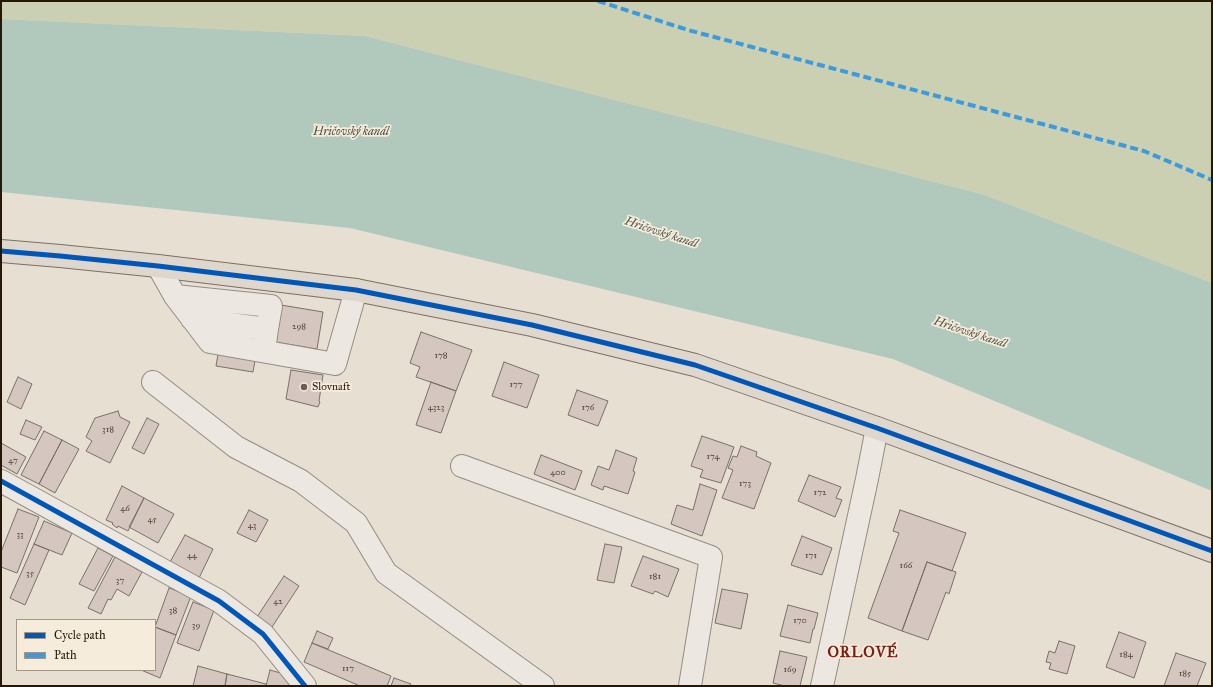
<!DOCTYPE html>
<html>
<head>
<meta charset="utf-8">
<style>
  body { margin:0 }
  #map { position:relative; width:1213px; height:687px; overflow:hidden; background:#e7dfd2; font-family:"IM FELL Great Primer",serif }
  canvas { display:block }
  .frame { position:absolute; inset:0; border:2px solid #261707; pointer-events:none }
  .legend { position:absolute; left:16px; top:619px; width:140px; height:52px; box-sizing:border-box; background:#f5ecdc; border:1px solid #a29787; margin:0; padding:5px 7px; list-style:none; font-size:12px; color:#261707 }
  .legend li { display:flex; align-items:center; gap:8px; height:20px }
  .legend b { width:20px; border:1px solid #a29787 }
</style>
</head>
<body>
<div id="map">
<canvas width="1213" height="687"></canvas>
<div class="frame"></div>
<ul class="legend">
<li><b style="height:5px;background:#0057b8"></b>Cycle path</li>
<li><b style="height:5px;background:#3c9add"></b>Path</li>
</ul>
</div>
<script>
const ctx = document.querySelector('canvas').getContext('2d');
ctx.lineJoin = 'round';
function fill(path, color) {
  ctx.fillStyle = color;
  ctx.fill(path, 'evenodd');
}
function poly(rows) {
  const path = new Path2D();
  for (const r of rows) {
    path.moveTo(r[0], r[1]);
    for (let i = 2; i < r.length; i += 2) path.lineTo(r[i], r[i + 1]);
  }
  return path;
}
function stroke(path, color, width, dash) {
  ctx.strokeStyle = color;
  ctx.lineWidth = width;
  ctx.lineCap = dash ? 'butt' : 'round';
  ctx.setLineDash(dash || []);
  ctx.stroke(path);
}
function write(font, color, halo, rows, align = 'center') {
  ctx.font = font + ' "IM FELL Great Primer",serif';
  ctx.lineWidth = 3.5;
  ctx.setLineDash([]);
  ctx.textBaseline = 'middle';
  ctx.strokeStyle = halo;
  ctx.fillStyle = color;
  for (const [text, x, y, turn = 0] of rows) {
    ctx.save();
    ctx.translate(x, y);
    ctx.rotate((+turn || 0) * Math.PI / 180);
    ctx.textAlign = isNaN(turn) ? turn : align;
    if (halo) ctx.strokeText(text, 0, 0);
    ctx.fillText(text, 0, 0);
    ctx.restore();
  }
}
fill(poly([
  [1,1,1212,1,1212,283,985,195,365,36,1,19]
]), '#ccd0b3');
fill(poly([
  [1,19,365,36,985,195,1212,283,1212,491,893,359,350,228,1,192]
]), '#b1c8bc');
const building = poly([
  [228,297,265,303,253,372,216,366,228,297],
  [281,305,323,312,317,349,275,342,281,305],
  [421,332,472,350,456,391,416,377,420,367,410,363,421,332],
  [504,362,539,375,527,408,492,396,504,362],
  [291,370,323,375,319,401,320,402,318,407,286,399,291,370],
  [18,377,32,384,21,409,7,402,18,377],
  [431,382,456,391,441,433,416,425,431,382],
  [577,390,608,401,598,426,568,415,577,390],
  [118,411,120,417,130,422,110,463,86,451,92,441,86,437,95,418,118,411],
  [147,418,159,424,144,454,132,448,147,418],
  [26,420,42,427,35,440,20,434,26,420],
  [44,431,62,440,39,484,21,475,44,431],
  [702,436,734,447,721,483,700,477,703,470,691,466,702,436],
  [62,440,79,449,55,493,39,484,62,440],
  [1,443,26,457,17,474,1,465,1,443],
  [741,446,757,452,756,456,771,463,754,509,722,498,733,470,728,468,733,456,737,457,741,446],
  [616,450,637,458,633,471,635,472,628,494,604,486,603,490,591,485,598,466,609,470,616,450],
  [541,455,582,471,575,490,534,474,541,455],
  [809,475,841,487,836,498,842,500,835,517,798,501,809,475],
  [700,484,717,490,702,536,671,524,677,505,693,510,700,484],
  [122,486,144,498,128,531,118,526,117,528,112,524,113,523,106,520,122,486],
  [144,498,174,514,158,543,129,527,144,498],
  [18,509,39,517,17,573,1,567,1,552,18,509],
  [249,510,268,520,256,542,237,533,249,510],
  [900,510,966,533,952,571,927,562,902,631,868,618,899,533,893,531,900,510],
  [44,521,72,533,62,555,34,544,44,521],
  [185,535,213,549,199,578,170,562,185,535],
  [802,536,832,548,822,575,791,565,802,536],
  [34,544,49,550,25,605,10,598,34,544],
  [605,544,622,547,614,583,597,580,605,544],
  [98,548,113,556,94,591,79,584,98,548],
  [643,556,679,569,668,597,655,591,653,594,631,586,643,556],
  [115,557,142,572,129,596,117,589,111,600,108,599,101,614,88,608,115,557],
  [927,562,956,572,949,594,946,592,928,640,902,631,927,562],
  [284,576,299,586,272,627,257,617,284,576],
  [169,588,191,596,176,635,155,627,169,588],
  [722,589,748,594,741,629,715,623,722,589],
  [193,602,214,610,199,651,177,643,193,602],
  [788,605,818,613,814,629,813,629,810,643,780,636,788,605],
  [155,627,176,635,160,678,141,670,155,670,155,627],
  [317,631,333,638,328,649,312,643,317,631],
  [1119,632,1146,642,1134,678,1106,667,1119,632],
  [1059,641,1075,646,1067,674,1049,669,1051,663,1046,662,1049,651,1055,653,1059,641],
  [312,643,391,676,387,686,360,686,304,662,312,643],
  [780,651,807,657,800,686,785,686,773,683,780,651],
  [1176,653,1206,663,1197,686,1164,686,1176,653],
  [198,666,227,674,225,686,193,686,198,666],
  [270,670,291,676,293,686,266,686,270,670],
  [227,674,266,684,266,686,225,686,227,674],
  [394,678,411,684,410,686,391,686,394,678]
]);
fill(building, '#d5c7bf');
stroke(building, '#777168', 1);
const minor = poly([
  [158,266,175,296,210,342,335,364,356,290],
  [175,296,271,306,267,329],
  [192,319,267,329,265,344],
  [153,382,236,447,301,481,356,523,386,573,543,686],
  [462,466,711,557,690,686],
  [1,481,219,601,263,634,305,686],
  [822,686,867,479,877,428]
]);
const major = poly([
  [1,251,60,256,158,266,356,290,532,325,695,365,877,428,1212,551]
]);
stroke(minor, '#938c83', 24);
stroke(major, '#777168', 24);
stroke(minor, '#ece8e1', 22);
stroke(major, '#dfd7cc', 22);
stroke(poly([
  [598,1,688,30,1144,151,1212,180]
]), '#3c9add', 4, [8, 4]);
stroke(poly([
  [1,251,60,256,158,266,356,290,532,325,695,365,877,428,1212,551],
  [1,481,219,601,263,634,305,686]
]), '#0057b8', 5);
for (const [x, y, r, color] of [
  [304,387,4,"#6a5d4e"]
]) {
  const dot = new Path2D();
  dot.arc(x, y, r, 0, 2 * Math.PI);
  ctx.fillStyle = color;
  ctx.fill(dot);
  stroke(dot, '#f5ecdc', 1.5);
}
write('9px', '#534436', null, [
  ["298",299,327],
  ["178",441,356],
  ["177",516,385],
  ["4323",436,408],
  ["176",588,408],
  ["318",108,430],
  ["174",713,457],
  ["47",13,461],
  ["400",558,473],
  ["173",745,484],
  ["172",820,493],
  ["46",125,509],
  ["45",152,520],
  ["43",252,526],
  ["33",20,535],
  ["44",192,556],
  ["171",811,556],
  ["166",906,566],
  ["35",30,574],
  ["181",655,577],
  ["37",120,581],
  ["42",278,602],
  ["38",173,611],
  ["170",800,621],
  ["39",196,626],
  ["184",1126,655],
  ["117",348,669],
  ["169",790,670],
  ["185",1185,674]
]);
write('11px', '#261707', '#f5ecdc', [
  ["Slovnaft",312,387]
], 'left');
write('italic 12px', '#4f5143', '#f5ecdc', [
  ["Hričovský kanál",351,132],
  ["Hričovský kanál",661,233,18],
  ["Hričovský kanál",970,333,18]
]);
ctx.letterSpacing = '1px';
write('bold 15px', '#7a1f14', '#f5ecdc', [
  ["ORLOVÉ",863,653]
]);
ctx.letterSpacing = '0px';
</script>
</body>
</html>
